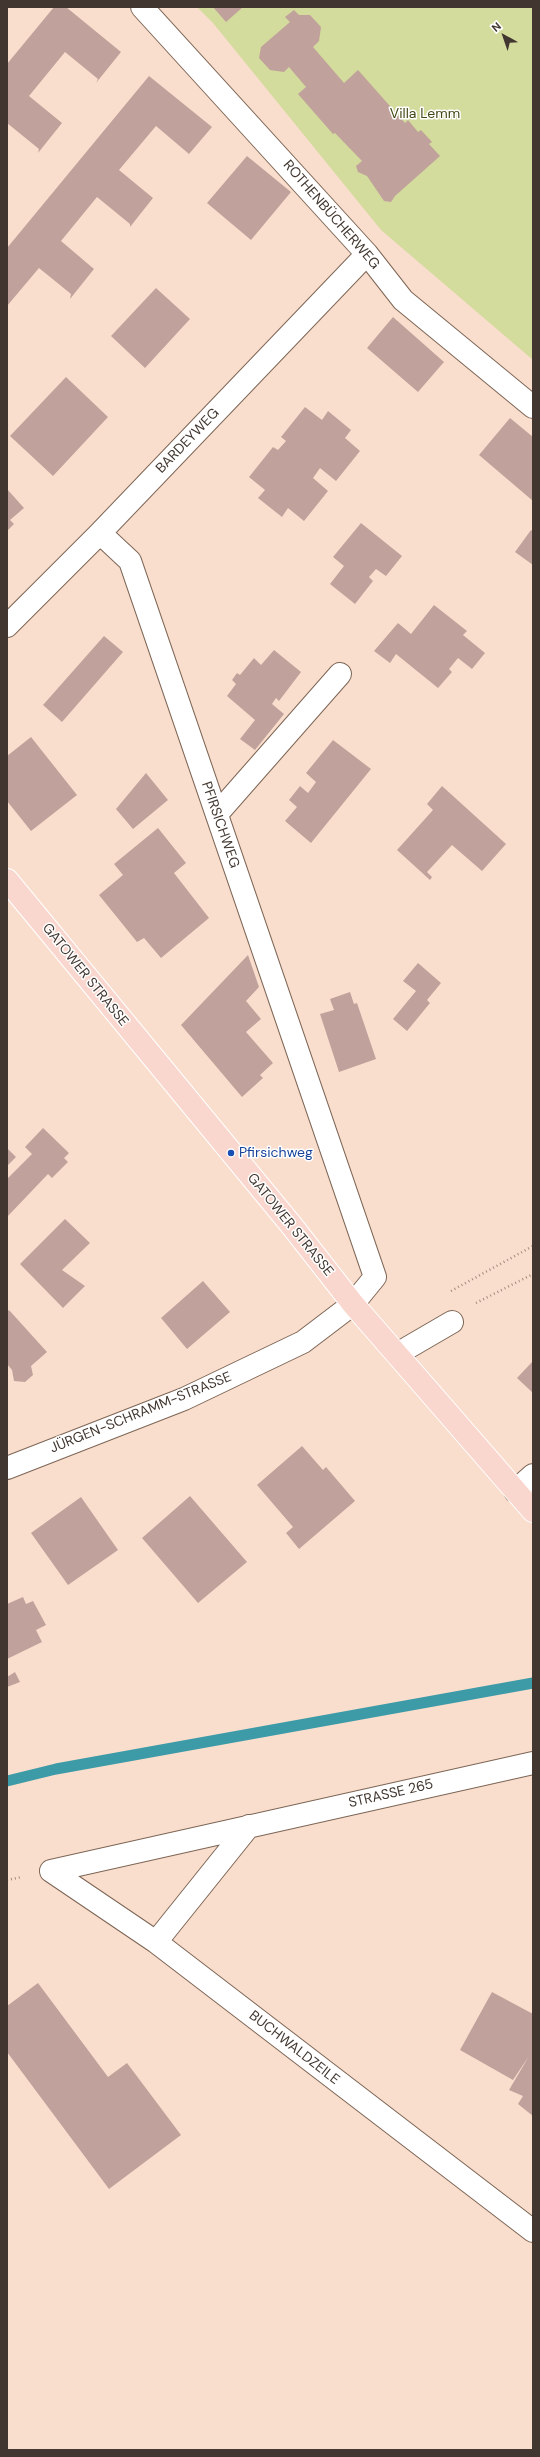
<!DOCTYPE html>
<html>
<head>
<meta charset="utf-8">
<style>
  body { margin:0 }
  #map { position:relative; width:540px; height:2457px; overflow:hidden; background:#fadecd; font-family:"DM Sans",sans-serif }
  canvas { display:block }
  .frame { position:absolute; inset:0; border:8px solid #423730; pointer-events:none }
  .north { position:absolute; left:484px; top:16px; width:40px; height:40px; -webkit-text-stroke:3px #fff; paint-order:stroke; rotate:320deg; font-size:11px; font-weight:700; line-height:16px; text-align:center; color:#423730 }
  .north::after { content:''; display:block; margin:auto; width:14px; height:18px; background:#423730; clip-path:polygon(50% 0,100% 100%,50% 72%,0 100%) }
</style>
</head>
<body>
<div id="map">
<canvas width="540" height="2457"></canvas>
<div class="frame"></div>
<div class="north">N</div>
</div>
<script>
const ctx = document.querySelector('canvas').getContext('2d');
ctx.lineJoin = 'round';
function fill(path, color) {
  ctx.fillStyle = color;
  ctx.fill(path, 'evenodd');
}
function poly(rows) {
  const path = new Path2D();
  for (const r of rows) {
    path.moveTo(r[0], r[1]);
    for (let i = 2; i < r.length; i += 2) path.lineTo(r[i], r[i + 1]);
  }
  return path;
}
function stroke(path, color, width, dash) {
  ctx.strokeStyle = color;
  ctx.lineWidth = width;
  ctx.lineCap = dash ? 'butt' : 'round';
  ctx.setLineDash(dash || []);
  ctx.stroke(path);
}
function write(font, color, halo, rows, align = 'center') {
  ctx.font = font + ' "DM Sans",sans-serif';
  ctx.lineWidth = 3;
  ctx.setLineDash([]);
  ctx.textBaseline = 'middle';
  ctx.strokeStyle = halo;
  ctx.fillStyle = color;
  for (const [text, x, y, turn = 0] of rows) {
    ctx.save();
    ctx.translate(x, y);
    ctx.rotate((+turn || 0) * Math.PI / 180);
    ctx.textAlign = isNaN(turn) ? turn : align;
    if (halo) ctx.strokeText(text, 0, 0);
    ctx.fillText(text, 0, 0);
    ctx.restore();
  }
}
fill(poly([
  [197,7,533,7,533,360,381,230,213,23]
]), '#d3db9d');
stroke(poly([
  [7,1781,56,1769,533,1683]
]), '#3d9ba8', 11);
fill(poly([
  [54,7,66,7,121,52,96,83,98,79,65,52,29,96,62,123,38,153,39,149,7,123,7,64],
  [213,7,243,7,226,22],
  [294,10,299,15,310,15,321,27,319,41,313,47,344,83,358,70,405,123,408,120,418,132,421,130,432,142,429,144,440,156,395,196,391,202,384,201,367,176,358,172,356,166,362,161,335,133,333,134,298,94,306,87,289,67,284,72,270,70,259,58,261,47,290,22,285,17],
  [149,76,212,127,189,154,156,126,119,170,153,198,130,227,130,224,97,197,61,241,94,269,70,299,71,294,39,268,7,306,7,248],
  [247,156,291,192,251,240,207,203],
  [156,288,190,319,145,368,111,336],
  [393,317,444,362,418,392,367,348],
  [66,377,108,417,53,476,10,436],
  [305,407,322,420,328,411,351,430,345,438,360,451,336,481,320,468,313,478,328,491,304,521,288,508,282,517,258,498,265,490,249,477,273,447,278,450,286,441,281,437],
  [510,418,533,437,533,501,479,455],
  [7,489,24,508,10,520,14,524,7,531],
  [361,523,402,556,386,576,376,569,369,577,373,581,355,604,330,584,344,566,333,557],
  [531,530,533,532,533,565,515,552],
  [434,605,467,631,463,635,485,653,472,669,458,658,449,669,452,672,438,688,396,654,390,663,374,651,398,623,411,634],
  [104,636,123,652,62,722,43,705],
  [274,650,301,672,279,701,276,698,272,704,284,714,255,750,240,739,255,720,227,696,236,684,232,680,237,673,240,675,254,658,261,665],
  [31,737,77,795,31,831,7,801,7,756],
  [333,740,371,769,311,843,285,821,297,807,289,800,300,786,308,793,316,782,306,773],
  [146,773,168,800,133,829,116,809],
  [442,786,506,844,482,871,452,845,427,872,432,877,430,880,397,850,433,810,427,804],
  [158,828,186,863,174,873,209,918,161,958,144,938,137,942,99,895,123,875,114,864],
  [248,955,259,987,246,1001,261,1019,246,1032,273,1063,260,1075,263,1078,242,1097,181,1025],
  [418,963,441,983,427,1000,430,1003,407,1031,393,1019,416,991,403,981],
  [350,992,354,1004,357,1003,376,1059,339,1072,320,1014,334,1010,330,999],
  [43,1128,69,1153,64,1158,68,1162,52,1178,48,1174,7,1217,7,1179,32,1154,25,1147],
  [7,1148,16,1157,7,1166],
  [65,1219,90,1243,62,1270,85,1286,63,1308,20,1264],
  [203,1281,230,1312,187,1349,161,1318],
  [9,1310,47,1352,31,1366,33,1375,25,1382,14,1381,12,1370,7,1364,7,1312],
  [533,1361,533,1393,517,1378],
  [302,1446,323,1470,326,1467,355,1501,299,1549,286,1533,293,1527,257,1485],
  [190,1496,247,1562,198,1603,142,1538],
  [81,1497,118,1550,68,1585,31,1533],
  [23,1597,26,1604,33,1601,46,1625,36,1630,42,1642,7,1659,7,1604],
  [15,1672,20,1682,7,1687,7,1677],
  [38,1983,108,2077,127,2063,181,2135,109,2189,7,2052,7,2006],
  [492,1992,533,2014,533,2116,518,2104,523,2096,509,2090,529,2056,513,2080,460,2050]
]), '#c1a19b');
const minor = poly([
  [142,7,367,254,403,300,533,407],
  [7,626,100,533,367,254],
  [217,814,340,674],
  [397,1354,452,1322],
  [7,1468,184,1399,303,1342,353,1304,375,1277,130,561,100,533],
  [515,1491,533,1475],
  [51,1871,156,1942,533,2231],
  [51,1871,533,1763],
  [156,1942,249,1826]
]);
const major = poly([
  [7,880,292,1226,353,1304,533,1511]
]);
stroke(minor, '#7d6656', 24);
stroke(major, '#fff', 24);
stroke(poly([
  [451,1291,533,1246],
  [476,1303,533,1274],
  [7,1880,22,1877]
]), '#a18d81', 2.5, [1, 3]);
stroke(minor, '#fff', 22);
stroke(major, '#fad7ce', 22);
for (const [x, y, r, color] of [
  [231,1153,4,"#1a4fb4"]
]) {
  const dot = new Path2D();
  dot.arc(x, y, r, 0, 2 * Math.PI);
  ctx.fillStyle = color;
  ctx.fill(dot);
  stroke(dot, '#fff', 1.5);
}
write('14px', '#464a18', '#fff', [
  ["Villa Lemm",425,114]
]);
write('14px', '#423730', '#fff', [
  ["ROTHENBÜCHERWEG",331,215,49],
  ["BARDEYWEG",188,441,-46],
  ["PFIRSICHWEG",220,825,71],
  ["GATOWER STRASSE",85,975,51],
  ["GATOWER STRASSE",290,1225,51],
  ["JÜRGEN-SCHRAMM-STRASSE",141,1413,-22],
  ["STRASSE 265",391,1794,-13],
  ["BUCHWALDZEILE",294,2048,38]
]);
write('14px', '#164399', '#fff', [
  ["Pfirsichweg",239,1153]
], 'left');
</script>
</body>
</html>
